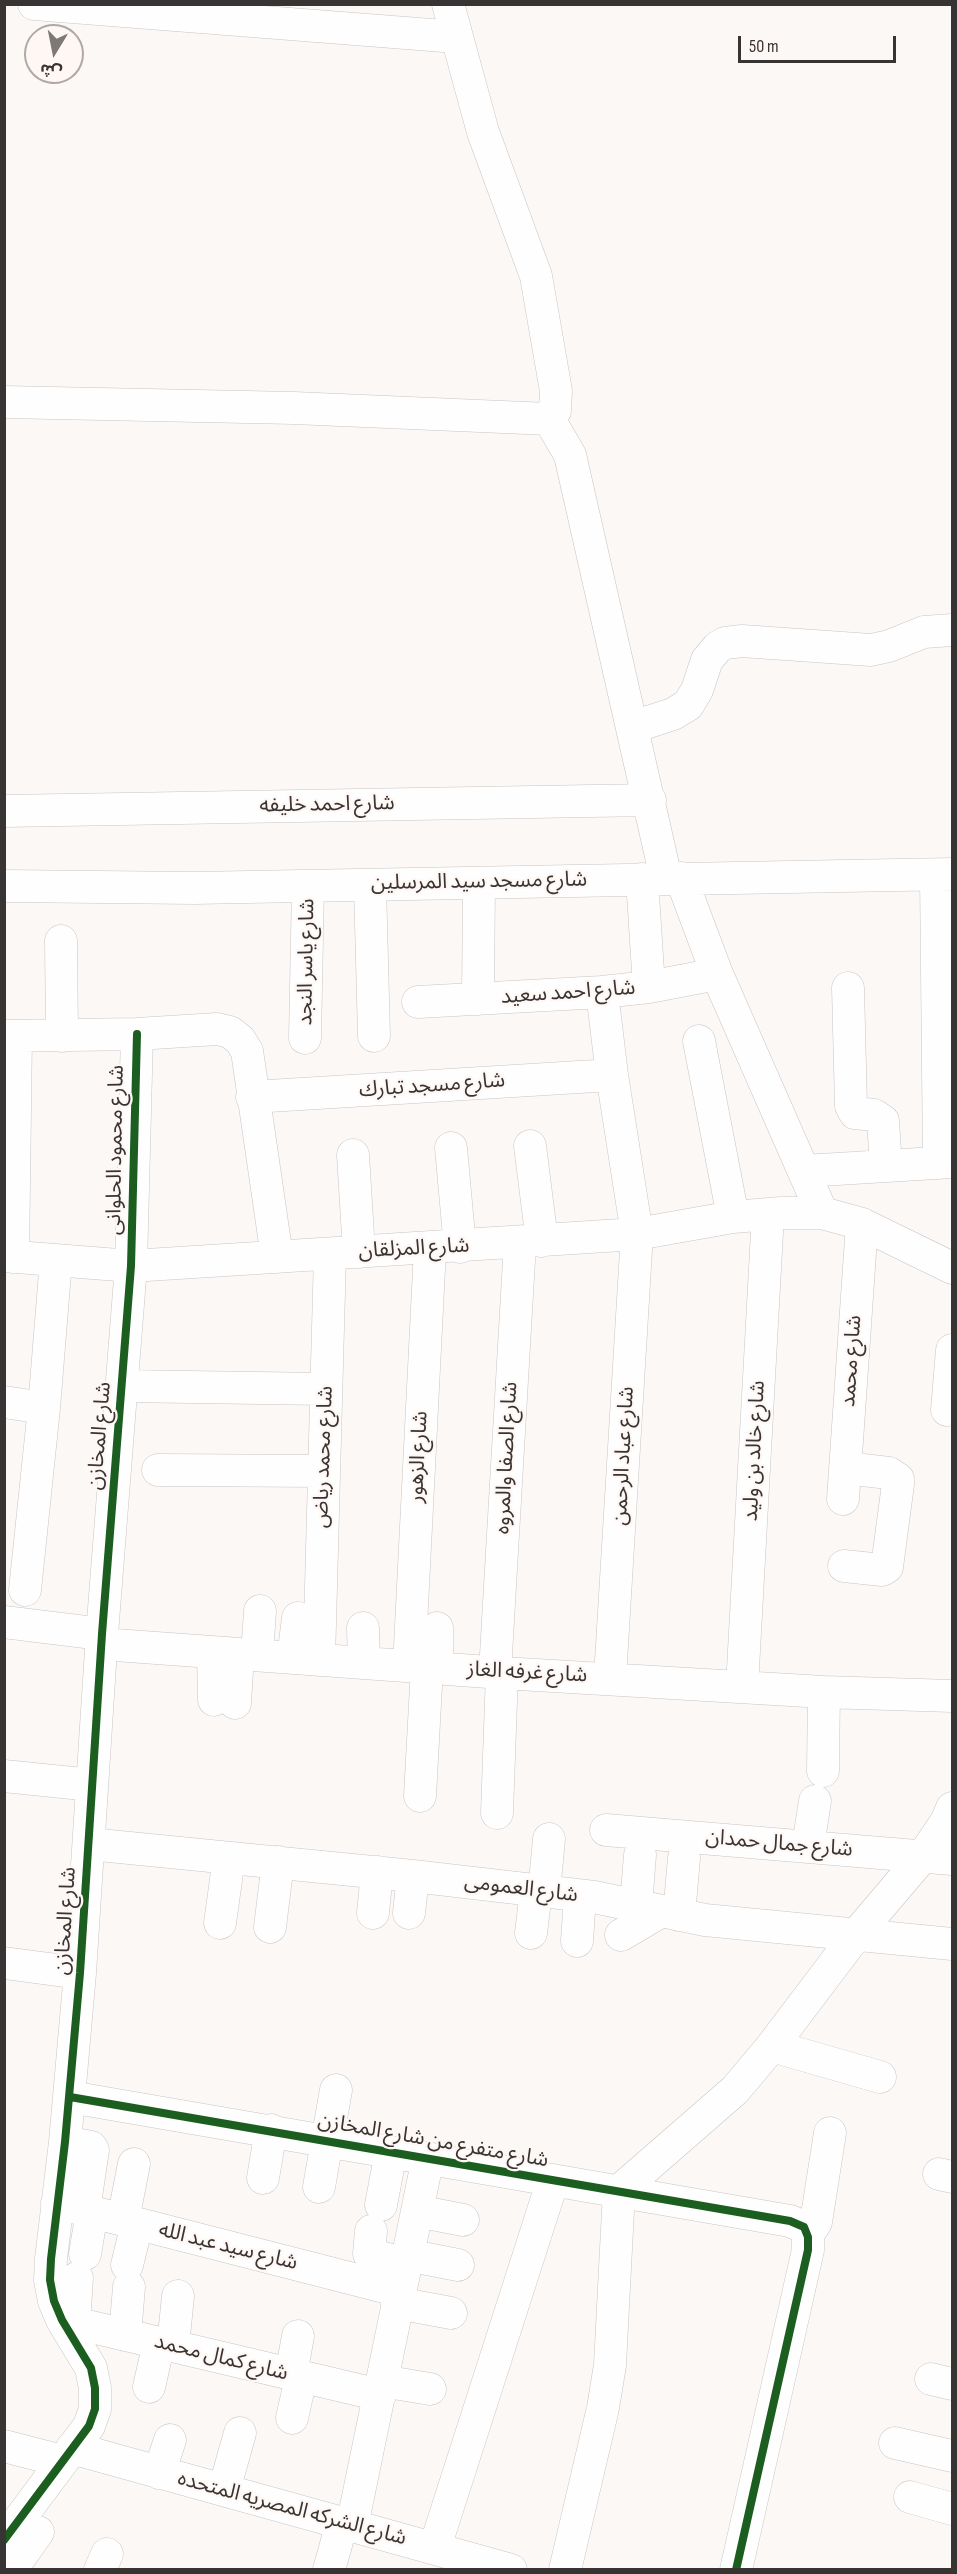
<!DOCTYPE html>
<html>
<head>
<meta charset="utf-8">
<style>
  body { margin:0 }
  #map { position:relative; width:957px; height:2574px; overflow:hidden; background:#fcf8f6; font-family:"Sofia Sans Condensed","Noto Sans Arabic",sans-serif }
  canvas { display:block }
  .frame { position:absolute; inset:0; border:6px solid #373433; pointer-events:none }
  .north { position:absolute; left:24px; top:24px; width:60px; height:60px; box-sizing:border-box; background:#fef7f4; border:2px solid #aea9a7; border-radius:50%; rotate:190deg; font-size:16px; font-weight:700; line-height:24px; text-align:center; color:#373433 }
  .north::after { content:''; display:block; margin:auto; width:21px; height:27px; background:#7c7977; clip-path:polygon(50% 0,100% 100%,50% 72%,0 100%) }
  .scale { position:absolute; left:738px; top:36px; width:158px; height:27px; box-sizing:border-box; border:3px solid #373433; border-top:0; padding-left:8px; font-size:18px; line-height:21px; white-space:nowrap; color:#373433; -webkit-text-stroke:4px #fef7f4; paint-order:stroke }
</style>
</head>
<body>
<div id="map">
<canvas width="957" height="2574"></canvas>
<div class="frame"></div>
<div class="north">ش</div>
<div class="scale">50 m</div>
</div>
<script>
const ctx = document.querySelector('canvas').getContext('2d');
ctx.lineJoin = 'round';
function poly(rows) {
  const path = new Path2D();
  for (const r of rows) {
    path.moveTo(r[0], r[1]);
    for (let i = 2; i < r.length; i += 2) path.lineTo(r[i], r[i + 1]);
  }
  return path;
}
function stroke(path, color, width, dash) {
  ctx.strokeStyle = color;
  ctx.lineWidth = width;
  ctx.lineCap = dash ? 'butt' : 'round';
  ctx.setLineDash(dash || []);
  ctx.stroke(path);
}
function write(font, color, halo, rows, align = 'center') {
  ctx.font = font + ' "Sofia Sans Condensed","Noto Sans Arabic",sans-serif';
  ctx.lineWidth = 4.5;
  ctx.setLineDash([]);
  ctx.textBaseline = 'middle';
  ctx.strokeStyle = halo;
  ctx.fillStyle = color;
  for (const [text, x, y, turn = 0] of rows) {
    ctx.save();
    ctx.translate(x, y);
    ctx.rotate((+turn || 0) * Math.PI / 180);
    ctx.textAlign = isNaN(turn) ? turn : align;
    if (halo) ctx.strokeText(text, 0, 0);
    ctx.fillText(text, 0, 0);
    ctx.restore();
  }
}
const minor = poly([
  [34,4,457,37],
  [4,402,294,408,549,419,555,411,556,391,536,276,483,132,448,4],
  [549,419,570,455,666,878],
  [633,727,673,714,688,705,697,690,707,660,718,647,725,643,742,641,871,650,889,646,924,632,952,630],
  [4,811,650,800],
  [936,875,939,1163],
  [681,878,717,974,822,1213],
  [642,879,649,987],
  [370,885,374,1036],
  [4,886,194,888,952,874],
  [61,941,62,1036],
  [848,988,851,1106,855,1113,874,1115,883,1121,886,1166],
  [602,992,612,1075,637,1234,610,1678],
  [478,999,479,883],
  [418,1002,602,992,649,987,717,974],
  [4,1036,137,1034,217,1029,230,1032,240,1040,247,1051,277,1257],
  [305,1038,308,886],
  [699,1041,733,1217],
  [252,1097,612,1075],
  [530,1146,542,1241],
  [451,1148,460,1247],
  [353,1155,359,1252],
  [804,1171,952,1162],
  [4,1256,131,1266,637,1234,733,1217,781,1213,822,1213,862,1224,952,1268],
  [13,1257,16,1036],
  [122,1386,326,1389],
  [4,1402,44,1408],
  [947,1410,952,1350],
  [158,1470,324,1471],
  [843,1499,862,1224],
  [844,1566,882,1570,887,1567,898,1484,898,1479,889,1473,845,1468],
  [25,1590,44,1408,56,1260],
  [4,1622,102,1634],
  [363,1628,364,1663],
  [101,1644,502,1673,824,1692,952,1696],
  [213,1652,214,1700],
  [257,1655,260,1611],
  [293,1658,298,1618],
  [319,1660,330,1254],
  [409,1666,430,1249],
  [437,1668,437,1628],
  [495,1672,520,1243],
  [742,1687,768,1214],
  [235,1703,238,1654],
  [823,1771,824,1692],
  [4,1776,92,1785],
  [420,1796,427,1667],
  [497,1813,502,1673],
  [606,1830,952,1859],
  [89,1844,413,1876,594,1897,705,1920,952,1944],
  [808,1846,815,1801],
  [544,1892,549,1839],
  [636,1905,640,1855],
  [373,1913,377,1872],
  [409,1913,413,1876],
  [679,1915,684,1858],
  [220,1923,229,1858],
  [270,1927,278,1862],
  [531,1933,536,1891],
  [621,1935,660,1912],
  [577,1941,580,1896],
  [4,1963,80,1973],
  [772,2046,880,2077],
  [70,2097,790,2221,804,2227,808,2237,808,2250,736,2570],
  [65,2142,91,2147,93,2150,84,2210],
  [939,2174,952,2177],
  [263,2178,271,2130],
  [319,2187,336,2090],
  [57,2203,400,2291],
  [381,2205,391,2152],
  [417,2211,463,2220],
  [123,2220,134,2164],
  [804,2227,813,2227,816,2222,830,2133],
  [371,2231,369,2254,405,2264],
  [85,2254,92,2212],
  [407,2255,458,2265],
  [127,2265,137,2224],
  [397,2303,451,2313],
  [62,2320,380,2395],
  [74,2323,77,2278],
  [125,2335,129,2287],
  [173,2346,178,2296],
  [291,2375,298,2336],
  [931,2379,952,2384],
  [382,2381,430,2389],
  [149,2387,159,2343],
  [292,2418,301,2378],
  [895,2443,952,2456],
  [4,2446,62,2461],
  [72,2448,511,2570],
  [159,2473,170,2440],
  [224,2490,240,2433],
  [910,2497,952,2509],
  [352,2526,428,2158],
  [4,2540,89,2426,95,2409,95,2388,91,2368,62,2320,54,2301,50,2280,51,2259,65,2142,80,1973,102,1634,131,1266,137,1034],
  [435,2547,553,2180],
  [11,2570,38,2532],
  [100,2570,107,2554],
  [329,2570,342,2523],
  [565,2570,603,2408,610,2365,619,2191,735,2090,772,2046,856,1935,923,1856,946,1822,952,1808]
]);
stroke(minor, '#c8c5c3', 33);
stroke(minor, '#fffefe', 32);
stroke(poly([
  [70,2097,790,2221,804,2227,808,2237,808,2250,736,2570],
  [4,2540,89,2426,95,2409,95,2388,91,2368,62,2320,54,2301,50,2280,51,2259,65,2142,80,1973,102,1634,131,1266,137,1034]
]), '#1b5e20', 8);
write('21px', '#373433', '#fef7f4', [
  ["شارع احمد خليفه",327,805,-1],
  ["شارع مسجد سيد المرسلين",479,882,-1],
  ["شارع ياسر النجد",307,962,-89],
  ["شارع احمد سعيد",568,993,-4],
  ["شارع مسجد تبارك",432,1086,-4],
  ["شارع محمود الحلوانى",116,1150,-89],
  ["شارع المزلقان",414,1249,-3],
  ["شارع محمد",852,1361,-86],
  ["شارع المخازن",100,1436,-85],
  ["شارع خالد بن وليد",755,1451,-87],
  ["شارع عباد الرحمن",624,1456,-87],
  ["شارع محمد رياض",324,1457,-88],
  ["شارع الزهور",419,1457,-87],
  ["شارع الصفا والمروه",507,1458,-87],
  ["شارع غرفه الغاز",527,1673,3],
  ["شارع جمال حمدان",779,1844,5],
  ["شارع العمومى",521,1889,7],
  ["شارع المخازن",66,1921,-86],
  ["شارع متفرع من شارع المخازن",433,2141,10],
  ["شارع سيد عبد الله",228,2247,14],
  ["شارع كمال محمد",221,2358,14],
  ["شارع الشركه المصريه المتحده",292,2509,15]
]);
</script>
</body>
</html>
